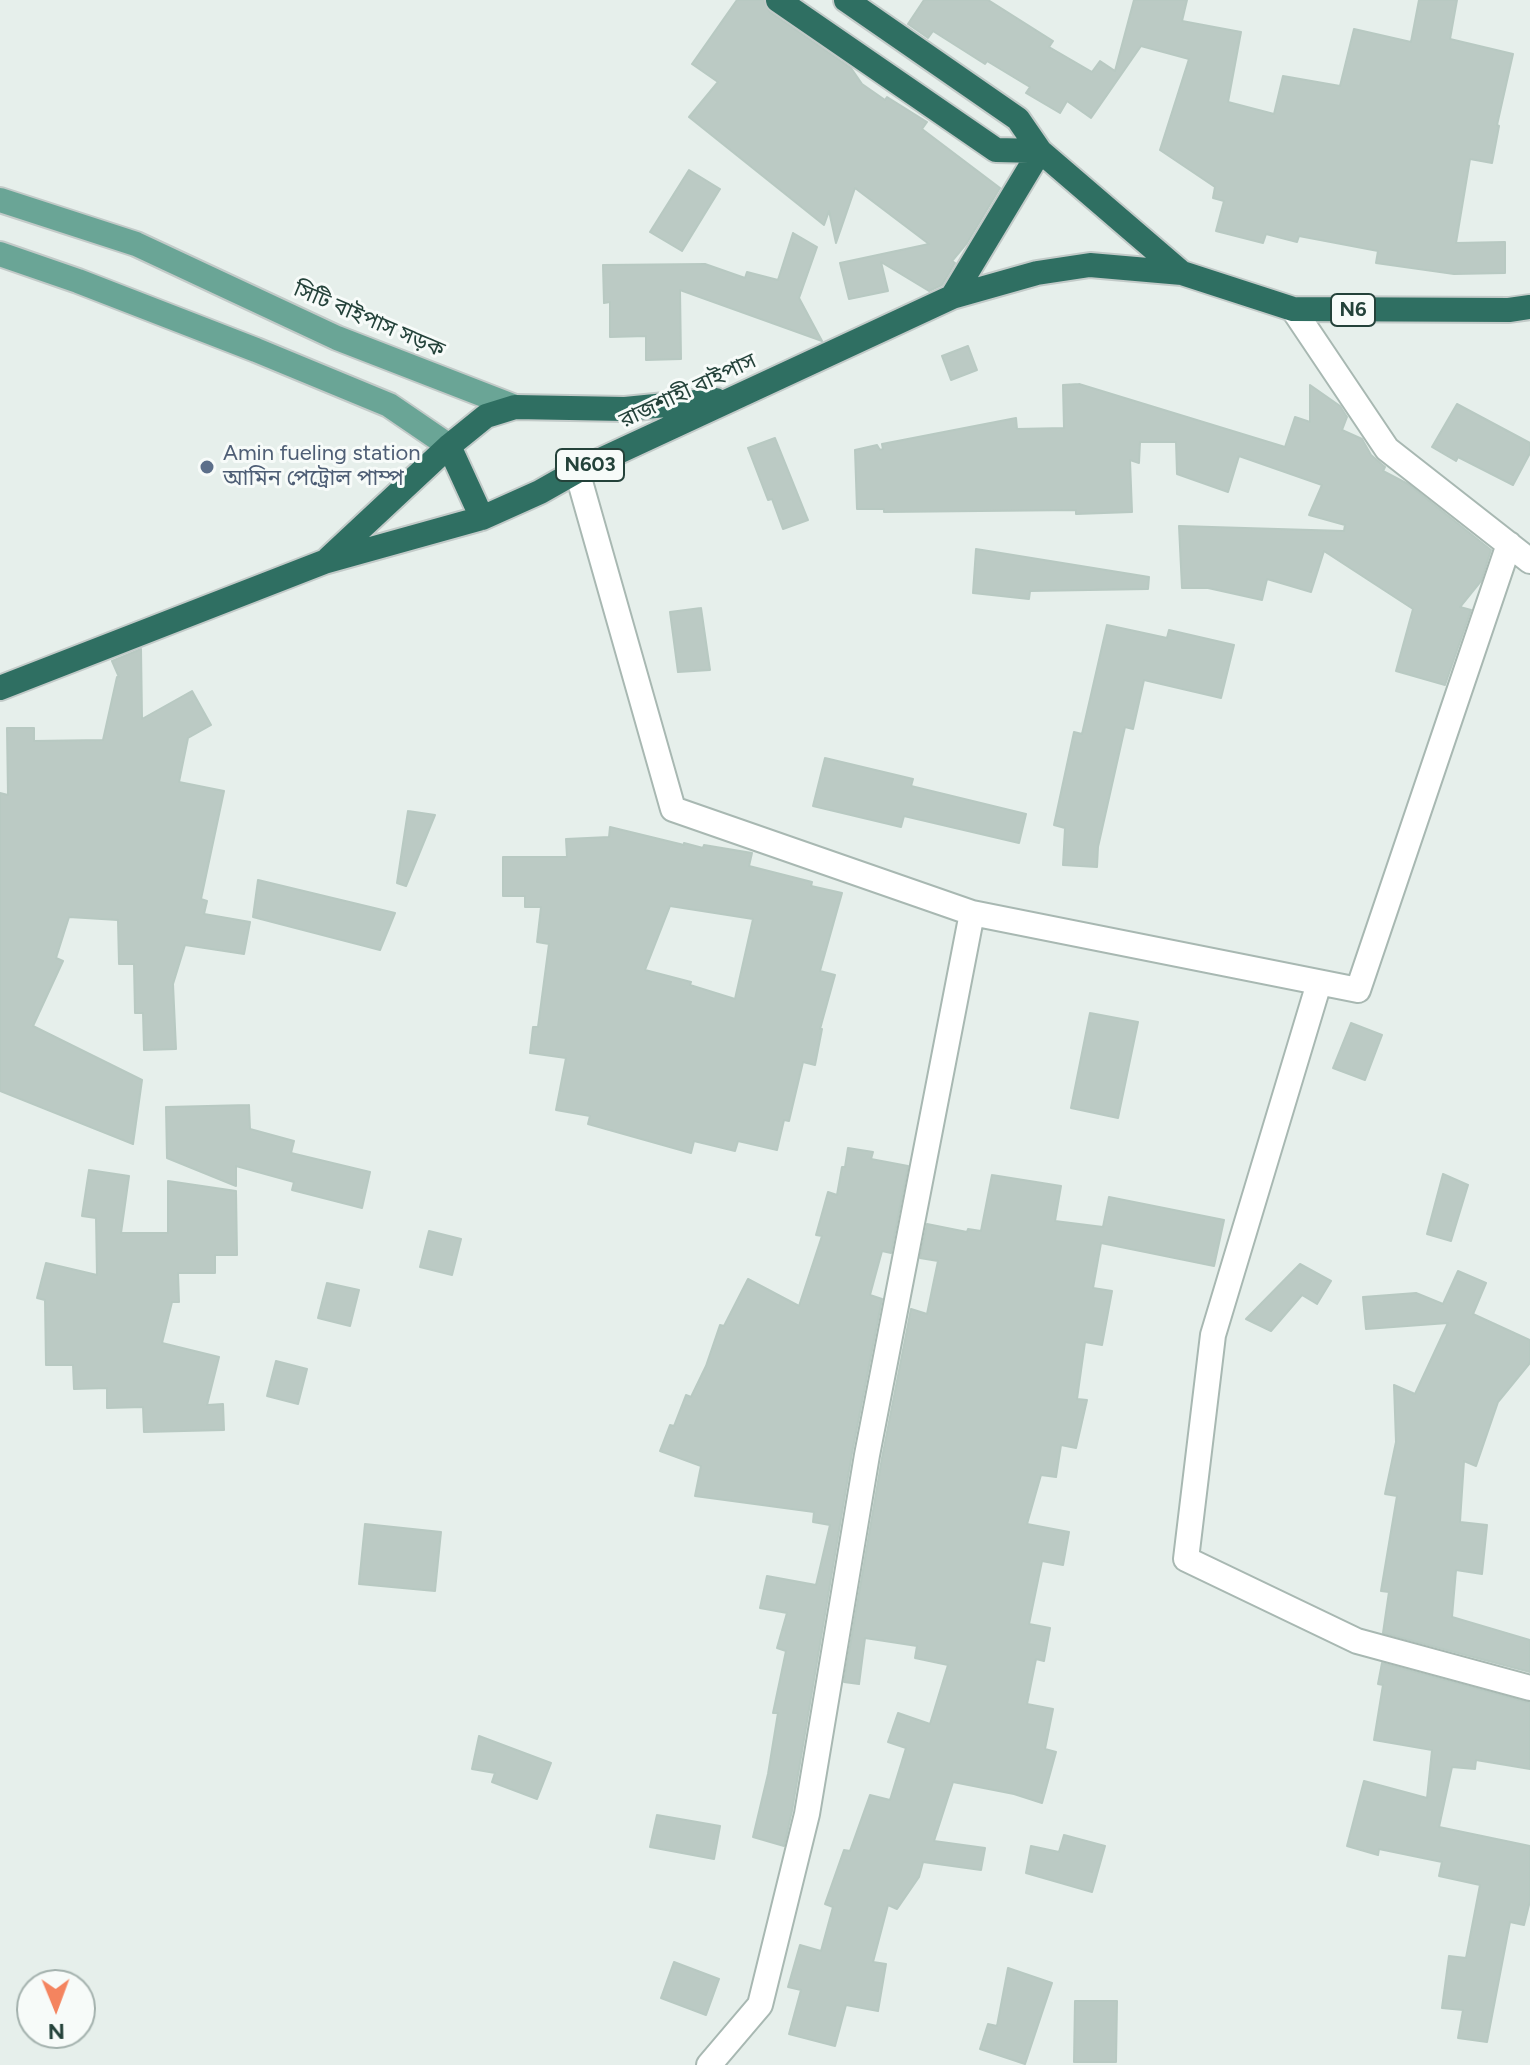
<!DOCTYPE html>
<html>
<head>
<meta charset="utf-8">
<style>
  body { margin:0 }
  #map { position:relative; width:1530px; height:2065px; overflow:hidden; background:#e6efeb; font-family:Figtree,sans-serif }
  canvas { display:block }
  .north { position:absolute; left:16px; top:1969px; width:80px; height:80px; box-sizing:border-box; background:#f7fbf9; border:2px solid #a3b1ad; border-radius:50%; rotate:179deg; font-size:22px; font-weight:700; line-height:32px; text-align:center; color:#24423a }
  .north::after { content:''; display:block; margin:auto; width:28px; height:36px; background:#f4845f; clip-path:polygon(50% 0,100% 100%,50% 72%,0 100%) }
</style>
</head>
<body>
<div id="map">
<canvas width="1530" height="2065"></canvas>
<div class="north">N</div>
</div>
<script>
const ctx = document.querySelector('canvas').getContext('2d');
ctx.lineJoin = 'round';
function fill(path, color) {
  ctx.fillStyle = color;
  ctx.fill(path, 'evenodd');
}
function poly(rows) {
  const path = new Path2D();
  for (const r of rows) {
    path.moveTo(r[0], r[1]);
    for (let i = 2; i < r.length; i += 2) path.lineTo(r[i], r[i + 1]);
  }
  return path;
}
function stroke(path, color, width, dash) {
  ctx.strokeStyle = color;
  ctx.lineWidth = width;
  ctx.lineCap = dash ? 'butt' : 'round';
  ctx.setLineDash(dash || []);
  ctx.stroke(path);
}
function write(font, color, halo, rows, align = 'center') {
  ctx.font = font + ' Figtree,"Noto Sans Bengali",sans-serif';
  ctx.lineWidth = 6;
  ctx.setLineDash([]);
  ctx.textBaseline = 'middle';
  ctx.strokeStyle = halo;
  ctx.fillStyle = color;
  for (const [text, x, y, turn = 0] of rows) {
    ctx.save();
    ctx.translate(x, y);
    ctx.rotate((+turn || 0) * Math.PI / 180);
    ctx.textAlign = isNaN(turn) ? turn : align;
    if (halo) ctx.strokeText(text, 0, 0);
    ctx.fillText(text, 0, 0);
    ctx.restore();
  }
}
const building = poly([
  [737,0,763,0,770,12,851,68,862,84,885,100,887,97,927,122,922,129,1000,188,967,243,952,261,955,263,942,285,929,291,881,262,888,291,849,299,840,263,929,244,855,188,836,243,829,211,824,225,689,117,718,82,692,64,737,0],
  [924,0,988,0,1053,41,1049,47,1092,72,1100,61,1115,71,1134,0,1187,0,1182,21,1241,32,1228,102,1274,114,1283,76,1340,86,1354,29,1411,42,1419,0,1457,0,1450,39,1513,54,1497,125,1499,126,1492,163,1470,159,1456,243,1505,242,1505,273,1454,274,1376,263,1378,251,1299,236,1297,242,1266,234,1263,243,1216,231,1224,201,1213,198,1215,187,1160,150,1189,59,1141,46,1091,118,1067,101,1060,113,1026,93,1030,87,987,61,985,64,933,31,928,38,908,24,924,0],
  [689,170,720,189,682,251,650,232,689,170],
  [793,233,817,247,799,298,822,341,680,290,681,359,646,360,646,336,610,337,610,302,604,303,603,265,705,264,745,278,747,272,778,280,793,233],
  [968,346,977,370,951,380,942,356,968,346],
  [1079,384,1285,447,1295,417,1310,422,1310,385,1340,406,1347,417,1342,430,1362,439,1371,455,1385,467,1383,471,1408,484,1491,550,1481,581,1460,607,1471,610,1445,685,1396,671,1413,609,1324,551,1311,592,1267,579,1262,600,1208,588,1182,588,1179,526,1344,531,1345,525,1309,515,1322,485,1239,456,1228,492,1177,474,1176,442,1140,442,1139,463,1130,460,1132,512,1076,514,1076,510,884,512,884,509,857,509,855,450,877,445,880,450,883,449,882,444,1016,418,1017,429,1064,428,1063,385,1079,384],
  [1457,404,1530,443,1530,453,1513,485,1458,457,1456,461,1432,447,1457,404],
  [775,438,808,520,783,529,772,499,768,500,748,448,775,438],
  [976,549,1149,577,1148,589,1030,591,1029,599,973,593,976,549],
  [701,608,710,670,678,672,670,612,701,608],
  [1107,625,1167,638,1169,630,1234,645,1221,698,1144,680,1133,729,1125,727,1098,847,1097,867,1063,865,1065,828,1054,825,1074,732,1082,734,1107,625],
  [141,649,142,719,192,691,211,725,188,738,179,782,224,791,201,899,207,901,204,914,250,922,244,954,185,945,173,984,176,1049,144,1050,143,1013,135,1013,134,964,119,964,118,920,69,917,56,958,63,961,33,1026,142,1080,133,1144,0,1091,0,793,8,795,7,728,34,728,34,741,103,740,117,677,119,677,112,661,141,649],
  [825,758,913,779,911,786,1026,814,1019,843,904,816,901,827,813,806,825,758],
  [408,811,435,815,406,886,397,883,408,811],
  [610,827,684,845,684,843,703,848,704,845,752,853,749,866,812,882,811,886,842,893,820,971,835,975,820,1029,822,1029,815,1065,803,1062,789,1121,784,1120,777,1150,738,1141,735,1151,694,1141,691,1153,588,1124,590,1116,556,1110,566,1058,530,1053,533,1027,538,1027,549,944,537,942,541,907,525,907,525,896,503,896,503,857,567,857,566,839,609,837,610,827],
  [670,906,753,919,735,999,690,985,691,982,645,970,670,906],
  [258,880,395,913,380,950,253,917,258,880],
  [1090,1013,1138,1022,1118,1118,1071,1108,1090,1013],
  [1351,1023,1382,1035,1365,1080,1333,1068,1351,1023],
  [249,1105,250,1129,294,1141,291,1153,370,1172,362,1208,292,1190,294,1182,236,1166,236,1186,167,1158,166,1107,249,1105],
  [848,1148,873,1152,871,1159,908,1166,891,1253,882,1251,870,1295,882,1299,852,1453,792,1811,784,1846,753,1837,768,1774,778,1713,773,1713,786,1651,777,1648,787,1613,760,1608,767,1576,816,1585,830,1525,813,1522,814,1512,695,1496,701,1466,660,1451,670,1425,674,1426,686,1395,691,1397,706,1366,720,1325,724,1326,748,1279,799,1306,822,1236,816,1235,828,1192,837,1195,842,1167,845,1167,848,1148],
  [89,1170,129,1176,121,1233,168,1233,168,1181,236,1191,237,1255,215,1255,215,1273,178,1273,179,1302,172,1302,162,1343,219,1357,207,1405,223,1404,224,1430,144,1432,143,1407,107,1408,107,1388,74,1389,73,1365,46,1365,45,1300,37,1298,46,1263,97,1275,96,1218,82,1216,89,1170],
  [1443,1174,1468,1185,1451,1241,1427,1234,1443,1174],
  [992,1175,1061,1186,1055,1221,1103,1227,1109,1197,1224,1220,1214,1266,1101,1243,1093,1288,1112,1291,1102,1345,1085,1342,1077,1399,1087,1400,1076,1448,1061,1445,1056,1477,1041,1475,1027,1524,1069,1532,1063,1565,1042,1561,1029,1624,1050,1628,1044,1661,1036,1659,1027,1704,1053,1709,1045,1749,1056,1752,1042,1803,1014,1794,953,1782,934,1841,985,1848,981,1870,923,1862,919,1877,897,1909,888,1905,873,1962,886,1964,878,2011,846,2005,835,2046,789,2034,801,1990,788,1987,800,1945,821,1951,833,1907,825,1904,844,1850,850,1851,870,1795,890,1800,906,1748,888,1742,898,1713,930,1724,948,1665,915,1658,917,1646,865,1638,859,1684,844,1682,882,1458,911,1309,927,1314,938,1261,920,1258,927,1224,967,1232,968,1229,981,1231,992,1175],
  [429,1231,461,1239,452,1275,420,1267,429,1231],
  [1300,1264,1331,1281,1317,1304,1302,1295,1271,1331,1246,1319,1300,1264],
  [1458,1271,1486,1283,1473,1314,1530,1340,1530,1363,1498,1402,1476,1466,1464,1461,1460,1522,1487,1525,1482,1574,1456,1570,1452,1617,1530,1640,1530,1672,1383,1633,1389,1592,1381,1591,1397,1496,1385,1494,1396,1442,1394,1385,1415,1394,1448,1323,1366,1329,1363,1297,1416,1293,1443,1304,1458,1271],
  [327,1283,359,1290,350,1326,318,1318,327,1283],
  [276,1361,307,1369,298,1404,267,1396,276,1361],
  [365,1524,441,1532,435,1591,359,1584,365,1524],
  [1382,1663,1530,1703,1530,1769,1476,1760,1475,1769,1452,1767,1439,1827,1530,1846,1530,1901,1524,1925,1510,1922,1487,2042,1458,2038,1463,2010,1442,2008,1449,1956,1466,1958,1480,1885,1439,1876,1442,1862,1379,1849,1378,1855,1347,1846,1364,1781,1427,1798,1432,1750,1374,1740,1383,1685,1378,1684,1382,1663],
  [479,1736,551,1763,537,1799,492,1782,495,1773,472,1769,479,1736],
  [657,1815,720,1826,714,1859,650,1847,657,1815],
  [1064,1835,1105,1846,1092,1892,1026,1873,1031,1846,1059,1852,1064,1835],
  [674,1962,719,1979,706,2015,661,1998,674,1962],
  [1008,1968,1052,1983,1025,2064,980,2049,988,2024,997,2026,1008,1968],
  [1075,2001,1117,2001,1116,2062,1074,2062,1075,2001]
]);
fill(building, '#bbcac4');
stroke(building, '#b8c9c2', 2);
const minor = poly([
  [1293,309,1387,449,1530,561],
  [577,471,673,809,972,913,867,1455,807,1814,760,2005,709,2065],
  [972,913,1358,990,1509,544],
  [1319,983,1213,1335,1186,1559,1357,1641,1530,1688]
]);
const major = poly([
  [0,200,136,244,337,338,515,407],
  [0,254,78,281,256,350,389,405,449,446]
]);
const highway = poly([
  [778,0,996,150,1040,151],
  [846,0,1018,119,1040,151,1182,273],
  [952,297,1040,151],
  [449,446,482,518],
  [329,558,449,446,486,416,515,407,625,409,716,400],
  [0,688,324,562,482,518,540,492,577,471,952,297,1037,273,1090,265,1182,273,1293,309,1509,310,1530,307]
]);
stroke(minor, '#a8b8b2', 28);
stroke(major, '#c2cac8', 28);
stroke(highway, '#c2cac8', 28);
stroke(minor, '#fff', 24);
stroke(major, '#6aa596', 24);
stroke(highway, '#2f6f62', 24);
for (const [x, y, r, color] of [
  [207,467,8,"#5c6f8a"]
]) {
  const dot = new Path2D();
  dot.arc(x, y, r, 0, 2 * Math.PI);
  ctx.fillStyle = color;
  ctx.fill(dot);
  stroke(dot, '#f7fbf9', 3);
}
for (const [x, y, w] of [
  [1353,310,44],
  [590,465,68]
]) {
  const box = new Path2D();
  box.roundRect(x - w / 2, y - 16, w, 32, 6);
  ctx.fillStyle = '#f7fbf9';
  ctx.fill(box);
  stroke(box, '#24423a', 2);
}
write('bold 20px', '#24423a', null, [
  ["N6",1353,310],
  ["N603",590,465]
]);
write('22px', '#24423a', '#f7fbf9', [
  ["সিটি বাইপাস সড়ক",369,320,23],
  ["রাজশাহী বাইপাস",688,391,-25]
]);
write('22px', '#4e5e75', '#f7fbf9', [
  ["Amin fueling station",223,454],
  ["আমিন পেট্রোল পাম্প",223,479]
], 'left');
</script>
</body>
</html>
